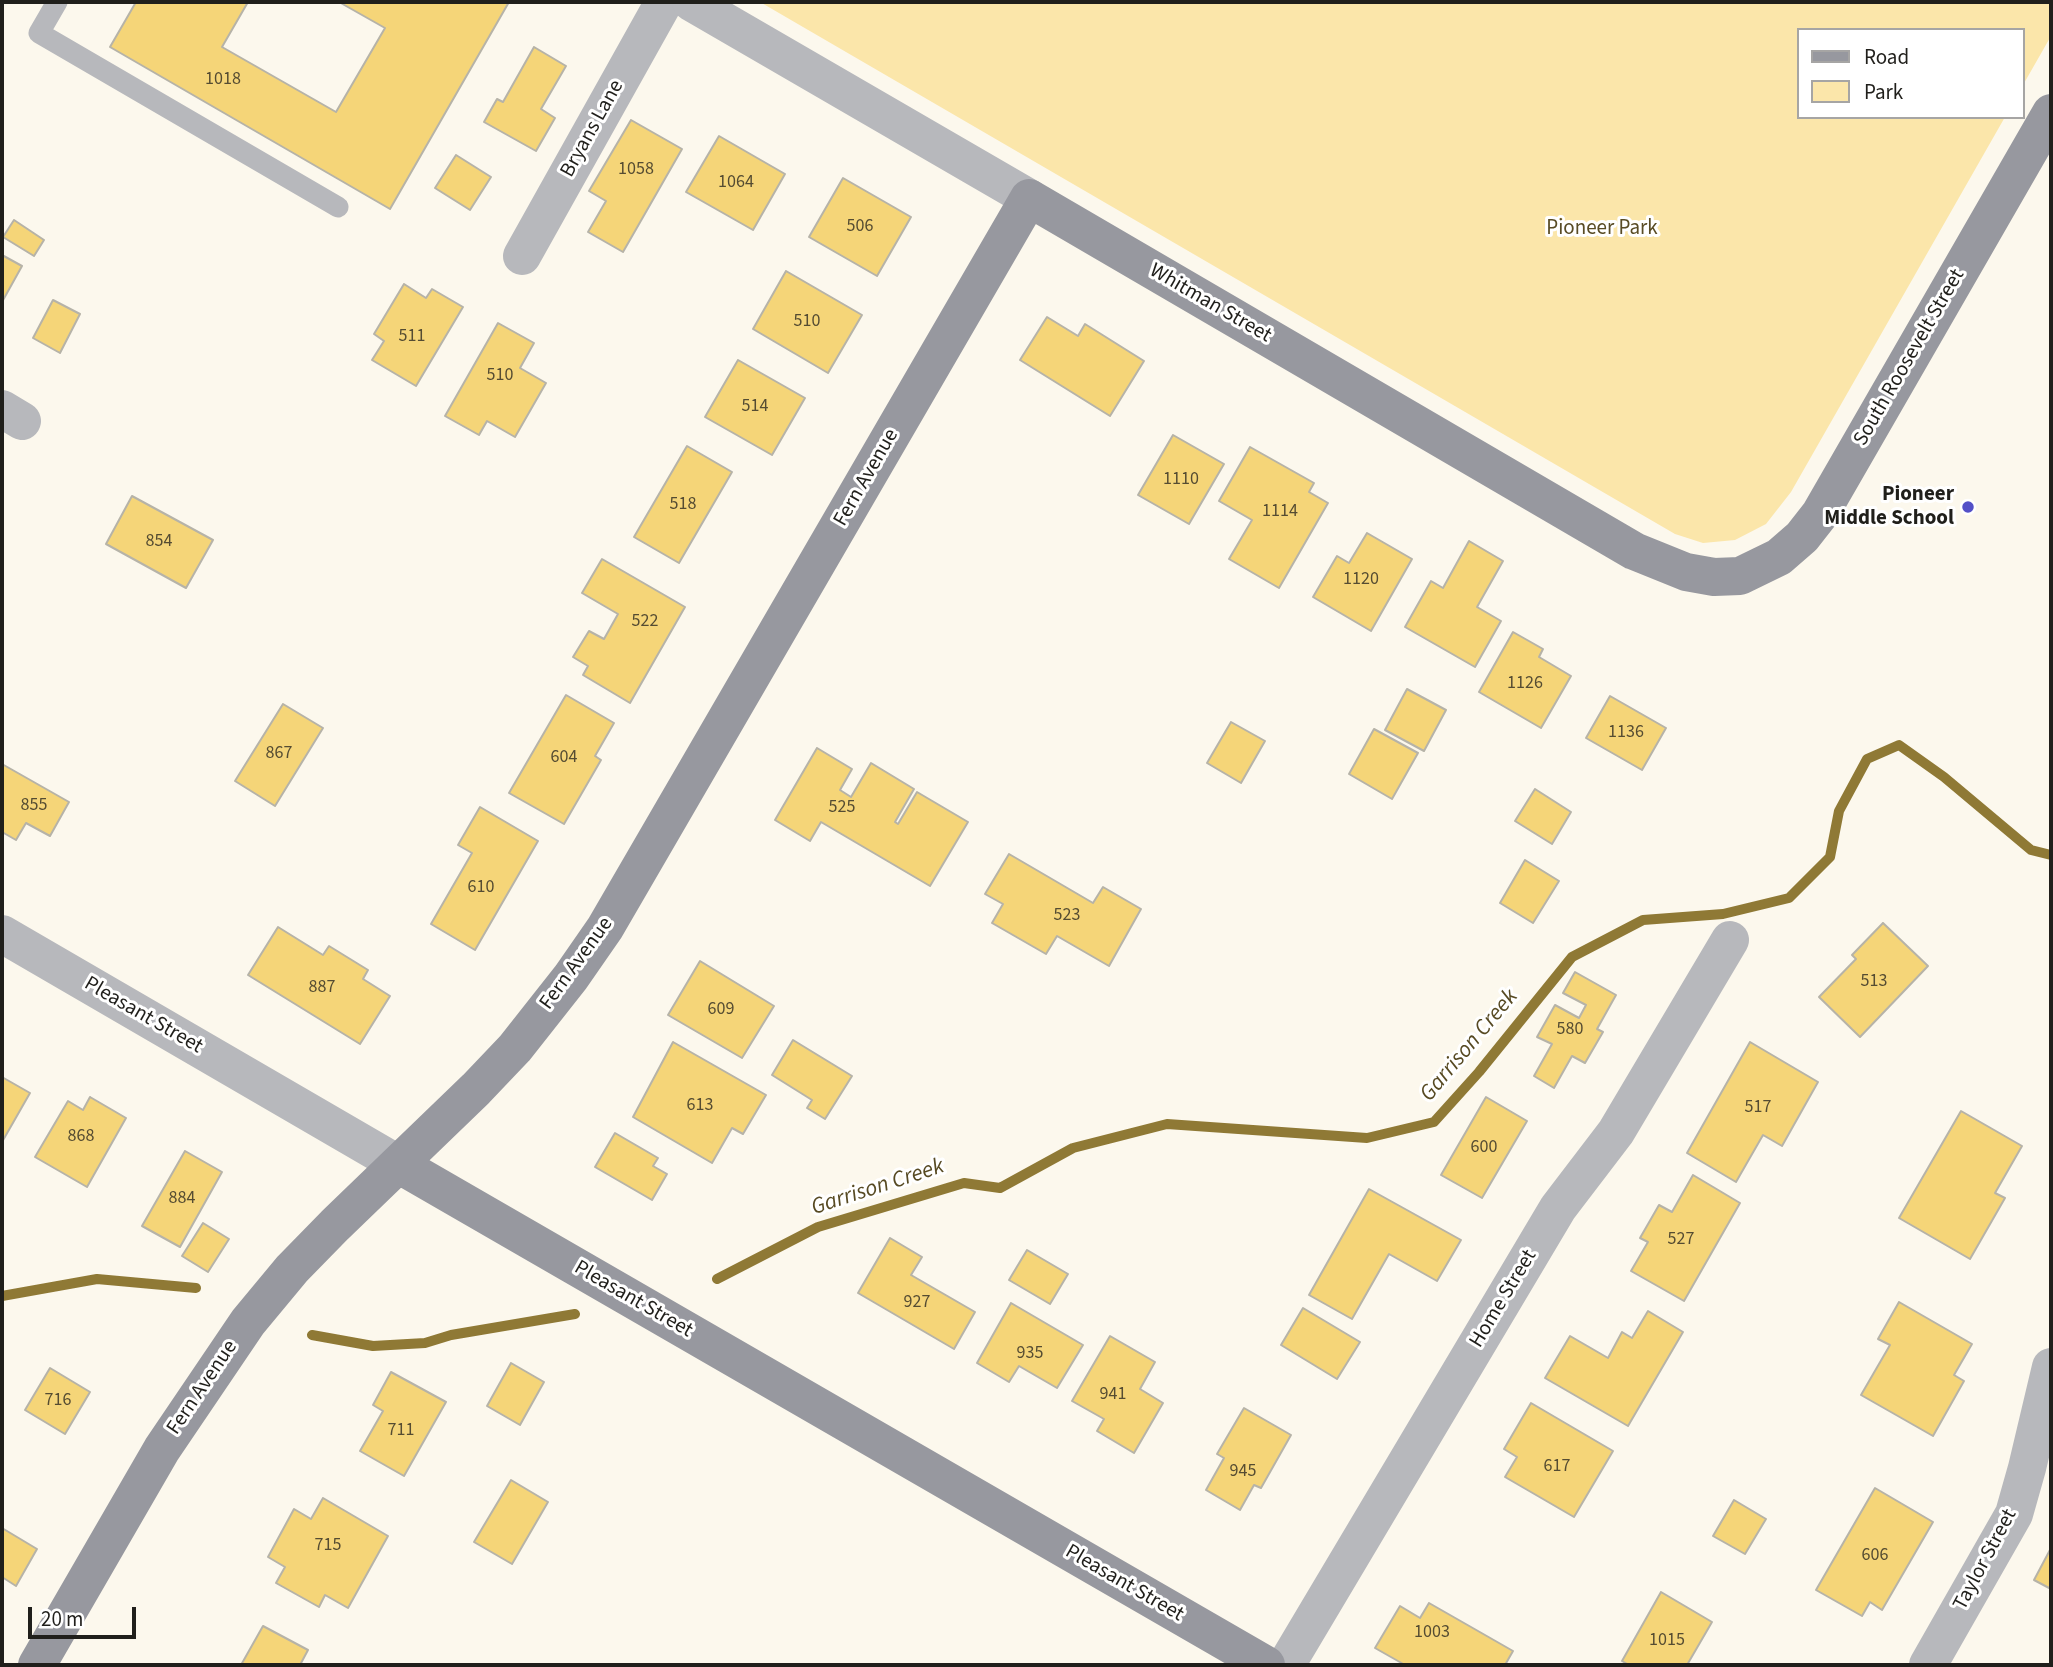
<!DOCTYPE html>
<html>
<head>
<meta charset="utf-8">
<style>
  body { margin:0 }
  #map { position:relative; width:2053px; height:1667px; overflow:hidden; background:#fcf8ed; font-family:"Source Sans 3",sans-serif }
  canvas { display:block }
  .frame { position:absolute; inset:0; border:4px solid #201f1b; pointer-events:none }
  .legend { position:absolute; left:1797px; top:28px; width:228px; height:91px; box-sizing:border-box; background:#fff; border:2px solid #a6a5a4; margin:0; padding:9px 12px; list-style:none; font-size:21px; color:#201f1b }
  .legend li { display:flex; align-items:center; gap:14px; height:35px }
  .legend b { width:35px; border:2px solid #a6a5a4 }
  .scale { position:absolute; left:28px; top:1607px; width:108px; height:32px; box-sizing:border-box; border:4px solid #201f1b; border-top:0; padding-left:9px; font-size:21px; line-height:24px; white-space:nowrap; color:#201f1b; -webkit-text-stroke:5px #fff; paint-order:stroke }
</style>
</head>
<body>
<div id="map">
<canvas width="2053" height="1667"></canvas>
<div class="frame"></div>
<ul class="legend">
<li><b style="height:9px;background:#97989f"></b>Road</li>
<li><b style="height:19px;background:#fbe6aa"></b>Park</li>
</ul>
<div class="scale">20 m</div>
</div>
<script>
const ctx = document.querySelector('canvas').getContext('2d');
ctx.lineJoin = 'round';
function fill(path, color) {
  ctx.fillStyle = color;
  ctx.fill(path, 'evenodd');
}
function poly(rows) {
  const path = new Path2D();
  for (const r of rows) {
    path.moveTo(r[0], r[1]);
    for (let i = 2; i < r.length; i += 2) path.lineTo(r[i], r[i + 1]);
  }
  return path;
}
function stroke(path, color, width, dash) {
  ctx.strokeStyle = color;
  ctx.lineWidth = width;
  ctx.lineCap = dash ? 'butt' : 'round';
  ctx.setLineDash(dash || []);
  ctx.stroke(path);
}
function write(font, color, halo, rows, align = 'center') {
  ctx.font = font + ' "Source Sans 3",sans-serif';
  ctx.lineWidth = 6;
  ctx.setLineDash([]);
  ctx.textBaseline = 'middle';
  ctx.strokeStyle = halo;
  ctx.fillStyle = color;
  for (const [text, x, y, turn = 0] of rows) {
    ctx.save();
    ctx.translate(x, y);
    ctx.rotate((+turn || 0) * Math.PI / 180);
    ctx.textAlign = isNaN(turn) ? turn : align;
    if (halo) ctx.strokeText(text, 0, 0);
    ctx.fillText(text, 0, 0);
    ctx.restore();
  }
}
fill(poly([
  [760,2,2051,2,2051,36,2023,85,2023,30,1799,30,1799,117,2005,117,1791,492,1766,524,1735,540,1703,543,1675,534]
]), '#fbe6aa');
stroke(poly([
  [717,1279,818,1227,964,1183,1000,1188,1073,1148,1167,1124,1367,1138,1434,1122,1479,1072,1572,957,1643,920,1723,914,1789,898,1830,857,1839,811,1867,759,1899,745,1944,777,2031,850,2051,855],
  [2,1296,97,1279,196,1288],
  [312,1335,373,1346,425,1343,451,1335,575,1314]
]), '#8f7935', 10);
const building = poly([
  [136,2,248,2,222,47,336,112,385,28,339,2,509,2,390,209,110,47,136,2],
  [534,47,566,66,541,109,555,118,536,151,484,122,497,99,503,102,534,47],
  [631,120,682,149,623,252,588,232,606,201,589,191,631,120],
  [719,136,785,174,753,230,686,192,719,136],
  [456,155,491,177,470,210,435,188,456,155],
  [843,178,911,217,877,276,809,237,843,178],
  [14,220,44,240,34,256,3,237,14,220],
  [2,255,22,266,2,302,2,255],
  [786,271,862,315,828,373,753,329,786,271],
  [404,284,426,298,432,289,463,307,416,386,372,360,384,341,374,334,404,284],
  [53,300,80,314,60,353,33,338,53,300],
  [1047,317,1078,336,1085,324,1144,361,1110,416,1020,360,1047,317],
  [498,323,534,343,520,368,546,383,515,437,487,421,479,435,445,416,498,323],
  [738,360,805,398,772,455,705,417,738,360],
  [1173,435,1224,464,1189,524,1138,495,1173,435],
  [687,446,732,472,679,563,634,537,687,446],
  [1250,447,1314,483,1309,492,1328,503,1279,588,1229,559,1252,520,1219,501,1250,447],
  [132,496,213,540,186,588,106,544,132,496],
  [1367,533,1412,559,1371,631,1313,597,1337,556,1349,563,1367,533],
  [1469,541,1503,561,1477,607,1501,621,1475,667,1405,627,1431,581,1443,588,1469,541],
  [602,559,685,607,630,703,583,675,588,666,573,657,589,631,604,639,618,614,582,593,602,559],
  [1513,632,1543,649,1539,657,1571,676,1541,728,1479,692,1513,632],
  [1407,689,1446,710,1424,751,1385,730,1407,689],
  [566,695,614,723,595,756,601,760,564,824,509,793,566,695],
  [1610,696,1666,728,1642,770,1586,738,1610,696],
  [283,704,323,728,275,806,235,781,283,704],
  [1231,722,1265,741,1241,783,1207,763,1231,722],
  [1374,729,1418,753,1392,799,1349,774,1374,729],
  [817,748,852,769,840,790,851,797,871,763,914,789,895,822,898,824,917,792,968,822,930,886,821,822,810,841,775,820,817,748],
  [2,764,69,802,50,836,26,823,16,840,2,832,2,764],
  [1535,789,1571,812,1552,844,1515,821,1535,789],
  [480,807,538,841,475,950,431,924,472,853,458,845,480,807],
  [1009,854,1093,903,1103,887,1141,909,1109,966,1057,936,1046,954,992,923,1003,904,985,894,1009,854],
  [1525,860,1559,881,1533,923,1500,903,1525,860],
  [1883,923,1928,966,1860,1037,1819,997,1856,959,1852,955,1883,923],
  [278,927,323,955,329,946,368,970,363,979,390,996,360,1044,248,975,278,927],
  [700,961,774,1006,742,1058,668,1015,700,961],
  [1575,972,1616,995,1597,1029,1603,1032,1585,1063,1572,1056,1554,1088,1534,1076,1552,1044,1537,1037,1555,1005,1579,1018,1586,1005,1563,993,1575,972],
  [793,1040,852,1076,825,1119,807,1108,812,1100,772,1075,793,1040],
  [673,1042,766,1095,743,1134,732,1128,712,1163,633,1117,673,1042],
  [1750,1042,1818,1082,1782,1146,1763,1135,1736,1182,1687,1153,1750,1042],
  [2,1077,30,1093,2,1142,2,1077],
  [90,1097,126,1118,87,1187,35,1157,68,1101,83,1110,90,1097],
  [1486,1097,1527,1121,1482,1198,1441,1175,1486,1097],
  [1961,1111,2022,1146,1995,1193,2005,1198,1970,1259,1899,1218,1961,1111],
  [615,1133,658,1158,653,1166,667,1174,652,1200,595,1167,615,1133],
  [185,1151,222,1172,180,1247,142,1226,185,1151],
  [1693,1175,1740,1203,1684,1301,1631,1271,1648,1242,1640,1238,1659,1205,1672,1212,1693,1175],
  [1369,1189,1461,1240,1437,1281,1389,1254,1352,1319,1309,1295,1369,1189],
  [203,1223,229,1239,208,1272,182,1256,203,1223],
  [890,1238,922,1257,911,1275,975,1312,954,1349,858,1293,890,1238],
  [1027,1250,1068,1274,1050,1304,1009,1280,1027,1250],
  [1899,1302,1972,1344,1954,1375,1964,1381,1933,1436,1861,1395,1890,1345,1878,1339,1899,1302],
  [1011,1303,1083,1345,1057,1388,1019,1366,1009,1382,977,1363,1011,1303],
  [1303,1308,1360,1342,1337,1379,1281,1345,1303,1308],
  [1648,1311,1683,1332,1628,1426,1545,1378,1570,1336,1608,1358,1622,1332,1632,1338,1648,1311],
  [1110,1336,1155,1362,1140,1389,1163,1403,1134,1453,1097,1431,1104,1419,1072,1401,1110,1336],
  [511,1363,544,1382,520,1425,487,1406,511,1363],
  [50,1368,90,1392,65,1434,25,1410,50,1368],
  [391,1372,446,1402,404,1476,360,1451,383,1411,373,1405,391,1372],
  [1531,1403,1613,1451,1574,1517,1505,1477,1517,1457,1504,1449,1531,1403],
  [1244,1408,1291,1435,1261,1488,1254,1485,1240,1510,1206,1490,1224,1458,1217,1454,1244,1408],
  [511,1480,548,1502,512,1564,474,1542,511,1480],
  [1875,1488,1933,1522,1882,1610,1870,1602,1862,1616,1816,1590,1875,1488],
  [323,1498,388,1536,348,1608,325,1595,319,1607,276,1583,285,1567,268,1557,294,1509,311,1519,323,1498],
  [1734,1500,1766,1519,1745,1554,1713,1536,1734,1500],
  [2,1528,37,1549,16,1586,2,1577,2,1528],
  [2051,1548,2051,1589,2034,1580,2051,1548],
  [1661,1592,1712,1622,1687,1665,1629,1665,1622,1661,1661,1592],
  [1429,1603,1513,1651,1505,1665,1405,1665,1375,1648,1400,1606,1420,1618,1429,1603],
  [263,1626,308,1650,300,1665,241,1665,263,1626]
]);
fill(building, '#f5d578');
stroke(building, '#b6b3a8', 2);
stroke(poly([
  [57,2,39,33,338,207]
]), '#b7b8bc', 21);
stroke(poly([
  [522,256,664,2],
  [2,409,22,421],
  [1286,1665,1558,1208,1616,1132,1730,940],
  [1928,1665,2014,1514,2027,1468,2051,1367]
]), '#b7b8bc', 38);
stroke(poly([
  [691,2,1029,198],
  [2,934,398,1164]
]), '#b7b8bc', 38);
stroke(poly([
  [398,1164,1266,1665],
  [37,1665,162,1449,248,1322,292,1269,335,1225,476,1089,515,1048,571,977,605,928,1029,198,1634,551,1686,572,1714,577,1740,576,1779,557,1802,537,1820,514,2051,113]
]), '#97989f', 38);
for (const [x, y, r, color] of [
  [1968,507,7,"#5350c7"]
]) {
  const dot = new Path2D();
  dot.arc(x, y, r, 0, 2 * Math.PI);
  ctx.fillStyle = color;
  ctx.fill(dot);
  stroke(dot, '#fff', 2.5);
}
write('18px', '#554c32', null, [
  ["1018",223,80],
  ["1058",636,170],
  ["1064",736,183],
  ["506",860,227],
  ["510",807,322],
  ["511",412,337],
  ["510",500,376],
  ["514",755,407],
  ["1110",1181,480],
  ["518",683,505],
  ["1114",1280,512],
  ["854",159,542],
  ["1120",1361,580],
  ["522",645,622],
  ["1126",1525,684],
  ["1136",1626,733],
  ["867",279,754],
  ["604",564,758],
  ["855",34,806],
  ["525",842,808],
  ["610",481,888],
  ["523",1067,916],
  ["513",1874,982],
  ["887",322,988],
  ["609",721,1010],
  ["580",1570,1030],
  ["613",700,1106],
  ["517",1758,1108],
  ["868",81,1137],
  ["600",1484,1148],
  ["884",182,1199],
  ["527",1681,1240],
  ["927",917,1303],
  ["935",1030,1354],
  ["941",1113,1395],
  ["716",58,1401],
  ["711",401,1431],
  ["617",1557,1467],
  ["945",1243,1472],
  ["715",328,1546],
  ["606",1875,1556],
  ["1003",1432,1633],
  ["1015",1667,1641]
]);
write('21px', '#201f1b', '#fff', [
  ["Bryans Lane",593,129,-61],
  ["Whitman Street",1210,304,30],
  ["South Roosevelt Street",1910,358,-60],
  ["Fern Avenue",867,478,-60],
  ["Fern Avenue",577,964,-54],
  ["Pleasant Street",143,1016,30],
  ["Home Street",1504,1299,-59],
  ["Pleasant Street",633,1300,30],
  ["Fern Avenue",203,1388,-56],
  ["Taylor Street",1986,1560,-62],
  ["Pleasant Street",1124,1584,30]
]);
write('21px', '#594c25', '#fff', [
  ["Pioneer Park",1602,229]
]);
write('bold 21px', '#201f1b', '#fff', [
  ["Pioneer",1954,495],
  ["Middle School",1954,519]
], 'right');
write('italic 23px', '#574a23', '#fff', [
  ["Garrison Creek",1470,1046,-50],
  ["Garrison Creek",878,1188,-18]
]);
</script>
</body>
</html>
